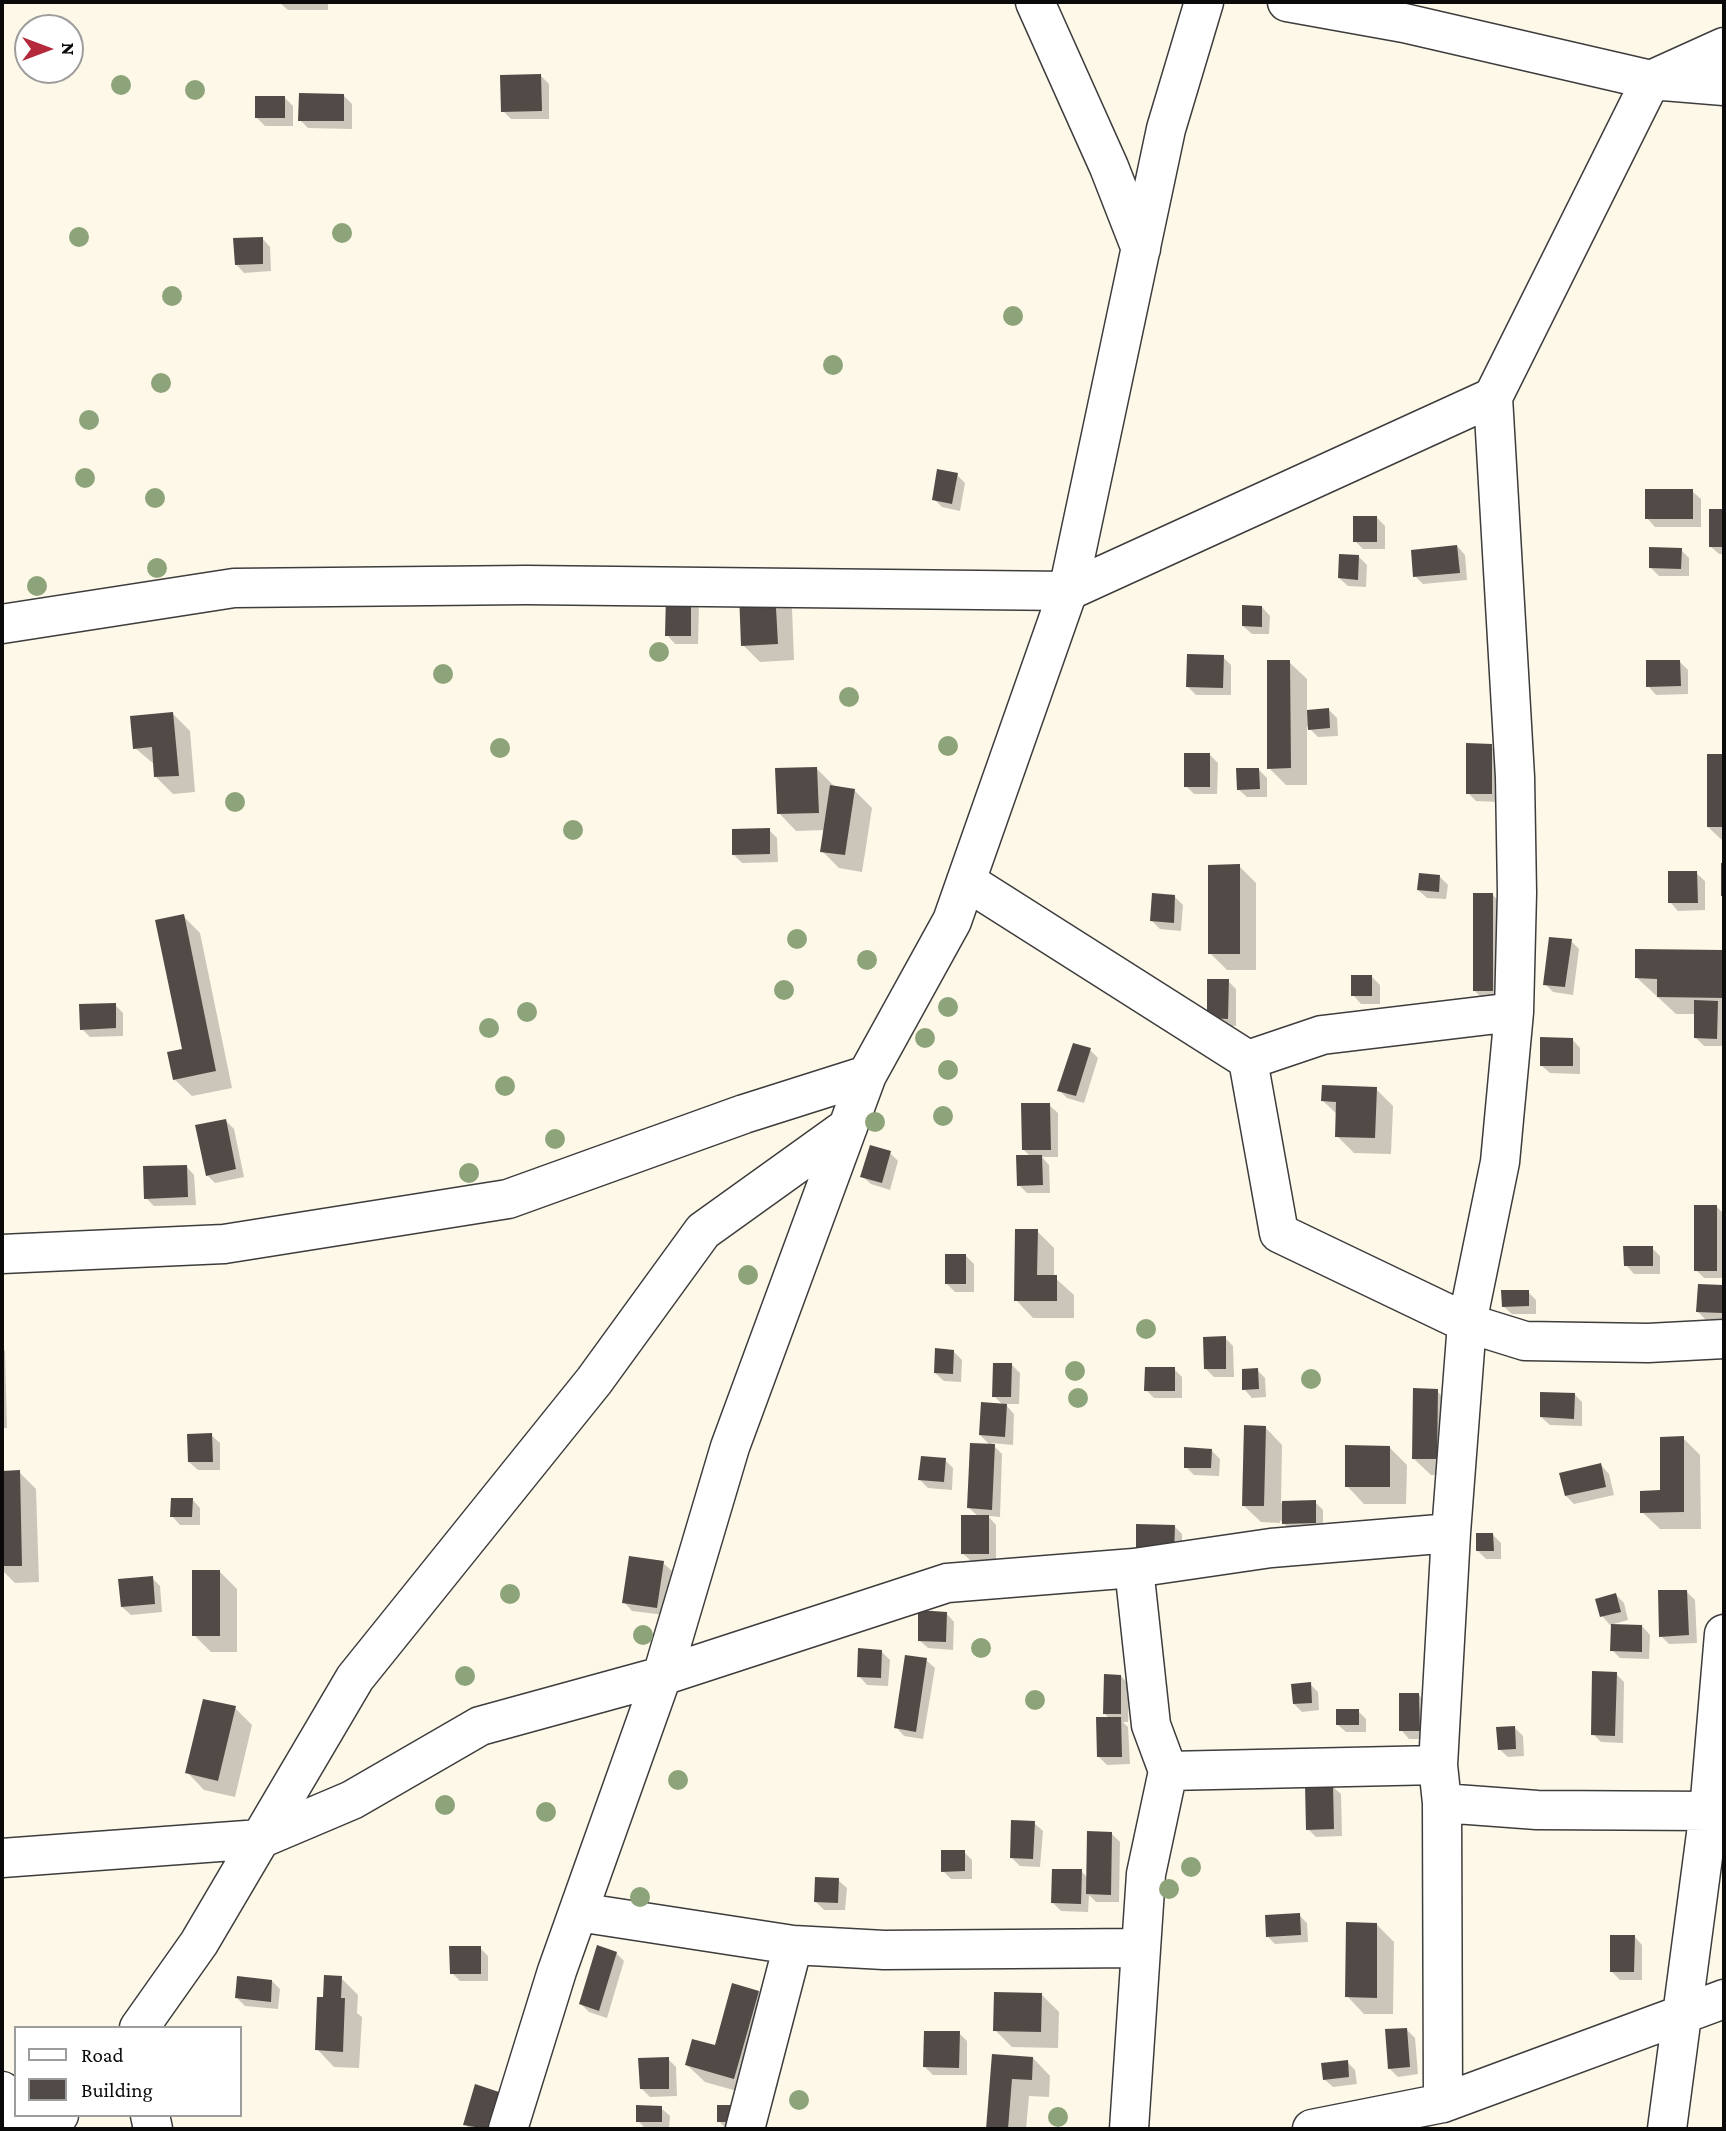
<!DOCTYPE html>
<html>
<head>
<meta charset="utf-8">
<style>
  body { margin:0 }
  #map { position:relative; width:1726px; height:2131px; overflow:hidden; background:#fef8e8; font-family:"Crimson Pro",serif }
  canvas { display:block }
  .frame { position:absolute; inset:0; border:4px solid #0a0a0a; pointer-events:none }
  .legend { position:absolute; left:14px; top:2026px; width:228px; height:91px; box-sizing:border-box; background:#fff; border:2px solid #9d9d9d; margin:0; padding:9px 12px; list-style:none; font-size:21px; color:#0a0a0a }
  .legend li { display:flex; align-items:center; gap:14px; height:35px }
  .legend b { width:35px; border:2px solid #9d9d9d }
  .north { position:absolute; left:14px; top:14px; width:70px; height:70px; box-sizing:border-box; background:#fff; border:2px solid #9d9d9d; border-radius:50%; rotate:90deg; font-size:19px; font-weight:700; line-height:28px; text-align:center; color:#0a0a0a }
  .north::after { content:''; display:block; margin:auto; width:24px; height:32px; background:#b4293b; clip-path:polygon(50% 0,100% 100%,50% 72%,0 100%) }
</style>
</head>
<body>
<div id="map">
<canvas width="1726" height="2131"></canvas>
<div class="frame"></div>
<ul class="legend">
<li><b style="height:9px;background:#fff"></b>Road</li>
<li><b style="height:19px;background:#524a47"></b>Building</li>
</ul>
<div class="north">N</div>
</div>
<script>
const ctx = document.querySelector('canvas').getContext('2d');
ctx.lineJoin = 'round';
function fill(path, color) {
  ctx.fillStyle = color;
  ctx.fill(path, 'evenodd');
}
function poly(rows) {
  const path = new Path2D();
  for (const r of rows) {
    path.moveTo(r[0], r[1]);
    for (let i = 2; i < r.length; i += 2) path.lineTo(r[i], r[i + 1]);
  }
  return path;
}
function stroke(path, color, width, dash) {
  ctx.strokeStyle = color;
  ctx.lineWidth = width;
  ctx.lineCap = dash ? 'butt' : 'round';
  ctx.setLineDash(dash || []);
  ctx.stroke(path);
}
fill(poly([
  [279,2,328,2,328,10,288,10],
  [541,76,549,84,549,119,511,119,503,111],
  [344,96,352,104,352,129,308,128,300,120],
  [285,98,293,106,293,126,265,126,257,118],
  [262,238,270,247,271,271,244,273,236,264],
  [957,475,965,483,960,511,942,507,934,499],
  [1692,491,1701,499,1701,527,1655,527,1647,518],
  [1711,510,1724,511,1724,554,1719,554,1710,546],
  [1377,518,1385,526,1385,549,1363,549,1355,541],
  [1457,546,1465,555,1467,580,1423,584,1415,576],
  [1681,550,1689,558,1689,576,1659,576,1651,568],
  [1359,557,1367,565,1366,587,1348,586,1339,578],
  [775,592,792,609,794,660,760,662,743,645],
  [668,594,699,603,698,644,675,644,667,635],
  [1262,607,1270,616,1269,634,1252,634,1243,626],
  [1223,657,1231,665,1231,695,1196,695,1188,687],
  [1289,662,1307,679,1307,711,1329,710,1337,718,1338,736,1318,737,1307,726,1307,785,1286,785,1269,768],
  [1680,662,1688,670,1688,694,1656,695,1648,686],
  [173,714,190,731,195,792,173,794,156,777,155,765,135,748],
  [1491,746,1499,754,1499,802,1476,801,1468,793],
  [1209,754,1218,763,1217,794,1194,794,1186,786],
  [1708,756,1724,756,1724,842,1708,827],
  [817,769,834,786,854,790,872,808,862,872,839,868,822,851,825,830,796,831,779,813],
  [1258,769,1267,778,1267,797,1247,797,1238,789],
  [769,830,777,838,778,862,742,863,734,855],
  [1239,866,1256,883,1256,970,1227,970,1210,953],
  [1696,873,1705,881,1705,910,1678,911,1670,902],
  [1440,877,1448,885,1446,899,1427,898,1418,890],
  [1492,894,1509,912,1509,1008,1492,1008,1474,990],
  [1175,897,1183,905,1181,931,1160,929,1152,921],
  [183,916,200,933,232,1088,192,1096,174,1079,184,1050],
  [1571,941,1579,949,1573,995,1553,992,1545,984],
  [1637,950,1724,952,1724,1046,1704,1046,1696,1038,1696,1014,1676,1014,1636,977],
  [1372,977,1380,985,1380,1004,1361,1004,1353,995],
  [1228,981,1236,989,1236,1026,1217,1026,1209,1018],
  [115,1005,123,1013,123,1036,90,1037,82,1029],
  [1572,1039,1580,1048,1580,1074,1550,1073,1541,1065],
  [1090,1050,1098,1058,1084,1103,1067,1098,1059,1090],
  [1376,1089,1393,1106,1391,1154,1354,1153,1337,1136,1338,1115,1323,1101],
  [1049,1105,1058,1113,1058,1157,1042,1157,1049,1165,1050,1193,1027,1193,1019,1185,1031,1157,1023,1149],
  [226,1121,234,1129,244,1177,215,1183,207,1175],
  [890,1153,898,1161,890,1190,871,1184,862,1176],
  [186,1166,194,1175,196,1205,154,1206,146,1198],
  [1716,1206,1724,1214,1724,1278,1704,1278,1696,1270],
  [1037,1231,1054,1248,1054,1277,1074,1295,1074,1318,1033,1318,1016,1300],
  [1652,1248,1660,1256,1660,1274,1634,1274,1626,1265],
  [966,1256,974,1264,974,1292,955,1292,947,1284],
  [1723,1287,1724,1321,1706,1320,1698,1312],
  [1528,1292,1536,1300,1536,1314,1512,1314,1503,1306],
  [1225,1338,1233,1346,1234,1377,1214,1377,1206,1369],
  [2,1347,5,1351,7,1428,2,1428],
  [953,1351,962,1360,961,1382,944,1381,935,1373],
  [1011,1364,1020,1373,1019,1404,1005,1404,1014,1414,1013,1445,991,1443,1002,1454,1000,1517,988,1516,996,1525,996,1561,971,1561,962,1553,978,1516,969,1508,991,1446,980,1435,1003,1405,994,1396],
  [1174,1369,1182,1377,1182,1398,1154,1398,1146,1390],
  [1257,1370,1265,1378,1266,1397,1252,1398,1244,1389],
  [1437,1391,1454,1408,1453,1475,1431,1475,1413,1458],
  [1574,1394,1582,1402,1582,1426,1550,1425,1541,1417],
  [1265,1427,1282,1445,1281,1503,1315,1502,1323,1510,1323,1531,1292,1531,1280,1520,1280,1523,1261,1522,1243,1505],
  [211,1435,220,1443,220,1470,198,1470,189,1462],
  [1683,1438,1700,1455,1701,1529,1660,1529,1642,1512,1662,1492],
  [1390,1448,1407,1465,1406,1504,1364,1504,1347,1486],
  [1211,1450,1220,1459,1219,1476,1194,1475,1186,1467],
  [945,1460,953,1468,952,1490,928,1488,920,1480],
  [1601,1465,1609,1474,1614,1495,1574,1504,1566,1496],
  [19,1472,36,1489,39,1582,15,1583,2,1570,2,1473],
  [192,1499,200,1508,200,1525,180,1525,172,1516],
  [1174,1526,1182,1534,1182,1564,1146,1563],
  [1492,1534,1501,1543,1501,1559,1486,1559,1478,1551],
  [663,1563,672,1571,665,1615,632,1611,624,1602],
  [220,1572,237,1589,237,1652,211,1652,194,1635],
  [152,1578,160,1586,162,1612,131,1615,122,1607],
  [1687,1592,1695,1600,1697,1643,1669,1644,1661,1636],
  [1616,1595,1624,1603,1628,1620,1610,1625,1602,1616],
  [946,1613,954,1622,953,1650,928,1648,919,1640],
  [1642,1626,1650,1635,1649,1659,1620,1658,1612,1650],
  [881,1651,890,1660,888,1686,867,1685,859,1676],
  [926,1660,935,1668,923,1739,904,1736,896,1727],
  [1616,1674,1624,1682,1623,1743,1601,1742,1593,1734],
  [1121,1676,1129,1685,1128,1722,1123,1722,1128,1727,1130,1764,1107,1765,1099,1757,1110,1719,1105,1714],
  [1310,1684,1318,1692,1319,1710,1302,1712,1294,1704],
  [1419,1695,1427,1703,1427,1739,1409,1739,1401,1730],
  [235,1708,252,1725,235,1797,204,1790,187,1772],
  [1358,1711,1366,1719,1366,1732,1346,1732,1337,1724],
  [1514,1727,1523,1736,1524,1756,1508,1757,1499,1749],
  [1332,1786,1341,1794,1342,1836,1316,1837,1308,1829],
  [1034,1823,1043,1831,1040,1867,1020,1866,1011,1857],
  [1112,1834,1120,1842,1119,1902,1096,1902,1089,1895,1088,1912,1061,1911,1052,1902,1081,1871,1088,1878],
  [964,1852,972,1860,972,1879,951,1879,943,1871],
  [838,1880,847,1888,845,1910,824,1910,816,1902],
  [1299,1915,1307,1923,1308,1942,1275,1944,1267,1936],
  [1377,1925,1394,1942,1393,2014,1364,2014,1347,1996],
  [1634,1936,1642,1945,1642,1980,1620,1980,1611,1971],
  [480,1948,488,1956,488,1981,460,1981,452,1973],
  [616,1953,624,1961,607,2018,589,2012,581,2004],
  [341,1978,358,1995,357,2013,362,2017,359,2068,334,2067,317,2049,325,1999],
  [272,1981,280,1989,278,2009,245,2006,237,1998],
  [758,1992,775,2010,751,2095,705,2082,687,2065,716,2047],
  [1042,1995,1059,2012,1058,2048,1012,2047,995,2030],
  [1406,2029,1415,2038,1418,2074,1398,2077,1389,2068],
  [959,2033,967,2041,967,2075,933,2075,925,2067],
  [993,2056,1033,2058,1050,2076,1049,2097,1029,2096,1026,2129,988,2129],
  [668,2059,676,2067,677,2096,650,2097,641,2088],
  [1347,2062,1355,2070,1357,2084,1333,2087,1324,2079],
  [499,2093,507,2101,498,2129,470,2129,465,2124],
  [719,2107,743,2129,726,2129,719,2121],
  [661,2108,670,2116,669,2129,646,2129,638,2121]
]), '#0003');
fill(poly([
  [541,74,542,111,501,112,500,75],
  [299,93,344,94,344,121,298,121],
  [255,96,285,96,285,118,255,118],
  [263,237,263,264,235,265,233,238],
  [937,469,958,473,952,504,932,500],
  [1645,489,1693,489,1693,519,1645,519],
  [1709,509,1724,509,1724,547,1709,547],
  [1353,516,1377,516,1377,542,1353,542],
  [1457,545,1460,573,1413,577,1411,550],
  [1649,547,1682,548,1681,569,1649,568],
  [1339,554,1359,555,1358,580,1338,578],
  [775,590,778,644,741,646,739,592],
  [666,593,691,593,691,636,665,636],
  [1242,605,1262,606,1262,627,1242,626],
  [1187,654,1224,655,1223,688,1186,687],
  [1267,660,1290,660,1291,768,1267,769],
  [1646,660,1680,660,1681,686,1646,687],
  [1329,708,1330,728,1308,730,1307,710],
  [173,712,179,776,154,777,152,747,133,749,130,716],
  [1466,743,1492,744,1492,794,1466,794],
  [1184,753,1210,753,1210,787,1184,787],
  [1707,754,1724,754,1724,827,1707,827],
  [817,767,819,813,777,814,775,768],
  [1236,768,1259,768,1260,789,1237,790],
  [830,785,855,789,845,855,820,852],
  [770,828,770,854,732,855,732,829],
  [1721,863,1724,863,1724,896,1721,896],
  [1240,864,1240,954,1208,954,1208,865],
  [1668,871,1697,871,1698,903,1668,903],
  [1419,873,1440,875,1439,892,1417,890],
  [1152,893,1175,895,1174,923,1150,921],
  [1473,893,1493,893,1493,991,1473,991],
  [184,914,216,1071,173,1080,167,1052,182,1049,155,920],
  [1549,937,1572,939,1565,987,1543,985],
  [1635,949,1724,950,1724,998,1657,997,1657,979,1635,978],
  [1351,975,1372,975,1372,996,1351,996],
  [1207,979,1229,979,1228,1019,1207,1018],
  [1694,1000,1718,1001,1717,1039,1694,1038],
  [116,1003,116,1028,80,1030,79,1004],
  [1540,1037,1573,1038,1573,1066,1540,1066],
  [1073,1043,1091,1048,1076,1096,1057,1091],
  [1322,1085,1377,1087,1375,1138,1335,1137,1336,1102,1321,1101],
  [1021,1103,1050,1103,1051,1150,1022,1150],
  [226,1119,236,1169,206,1176,195,1125],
  [870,1145,891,1151,882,1183,860,1177],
  [1016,1155,1042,1155,1043,1185,1017,1186],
  [187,1165,188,1197,144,1199,143,1166],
  [1694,1205,1717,1205,1717,1271,1694,1271],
  [1015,1229,1038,1229,1037,1275,1057,1275,1057,1301,1014,1301],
  [1623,1246,1653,1246,1653,1266,1624,1266],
  [945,1254,966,1254,966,1284,945,1284],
  [1698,1284,1723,1285,1722,1313,1696,1312],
  [1501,1290,1529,1290,1529,1306,1502,1307],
  [1226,1336,1226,1369,1204,1369,1203,1337],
  [935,1348,954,1350,953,1374,934,1373],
  [993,1363,1012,1363,1011,1397,992,1397],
  [1145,1367,1175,1367,1175,1391,1144,1391],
  [1258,1368,1259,1389,1242,1390,1242,1369],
  [1413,1388,1438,1389,1437,1459,1412,1459],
  [1540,1392,1575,1393,1574,1419,1540,1417],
  [981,1402,1007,1404,1005,1437,979,1435],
  [1244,1425,1266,1426,1264,1506,1242,1506],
  [212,1433,213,1462,188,1462,187,1434],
  [1684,1436,1684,1512,1640,1513,1640,1491,1660,1490,1660,1437],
  [970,1443,995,1444,992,1510,967,1508],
  [1345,1445,1390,1446,1390,1487,1345,1487],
  [1184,1447,1212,1449,1211,1468,1184,1468],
  [921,1456,946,1458,944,1482,918,1480],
  [1601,1463,1606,1487,1565,1496,1559,1473],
  [20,1470,22,1566,2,1566,2,1471],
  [171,1498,193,1498,192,1517,170,1517],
  [1316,1500,1316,1523,1282,1524,1282,1501],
  [961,1515,989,1515,989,1554,961,1554],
  [1136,1524,1175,1525,1174,1556,1136,1556],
  [1476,1533,1493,1533,1494,1551,1476,1551],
  [629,1556,664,1561,657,1608,622,1603],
  [192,1570,220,1570,220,1636,192,1636],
  [153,1576,155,1604,121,1607,118,1579],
  [1658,1590,1687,1590,1689,1635,1659,1637],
  [1616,1593,1621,1612,1600,1617,1595,1599],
  [918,1610,947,1612,946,1642,918,1641],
  [1611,1624,1642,1625,1642,1652,1610,1651],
  [858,1648,882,1650,881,1678,857,1677],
  [905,1655,927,1658,916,1732,894,1728],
  [1592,1671,1617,1672,1615,1736,1591,1735],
  [1104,1674,1121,1675,1121,1714,1103,1714],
  [1311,1682,1312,1703,1293,1704,1291,1684],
  [1399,1693,1419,1693,1420,1731,1399,1731],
  [203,1699,236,1706,218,1781,185,1773],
  [1336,1709,1359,1709,1359,1725,1336,1725],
  [1096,1717,1121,1717,1122,1757,1097,1757],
  [1515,1726,1516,1749,1498,1750,1496,1727],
  [1305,1784,1333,1784,1334,1829,1306,1830],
  [1011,1820,1035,1821,1033,1859,1010,1858],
  [1087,1831,1112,1832,1111,1895,1086,1894],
  [941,1850,965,1850,965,1871,941,1872],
  [1052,1869,1082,1869,1081,1904,1051,1903],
  [815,1877,839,1878,838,1903,814,1902],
  [1300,1913,1301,1935,1266,1937,1265,1915],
  [1346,1922,1377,1923,1377,1998,1345,1997],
  [1610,1935,1635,1935,1634,1972,1610,1972],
  [597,1945,617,1952,599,2011,579,2004],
  [449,1946,481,1946,481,1974,450,1974],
  [324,1975,342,1976,341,1998,345,1998,343,2052,315,2050,317,1997,323,1997],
  [237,1976,272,1980,271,2002,235,1998],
  [732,1983,759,1991,734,2079,685,2065,692,2039,715,2045],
  [994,1992,1042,1993,1041,2032,993,2031],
  [1407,2028,1410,2067,1388,2069,1385,2029],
  [924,2031,960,2031,959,2068,923,2067],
  [992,2054,1033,2057,1032,2080,1012,2079,1008,2129,986,2129],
  [669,2057,669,2089,640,2089,638,2058],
  [1348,2060,1349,2077,1323,2080,1321,2063],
  [475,2084,499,2092,488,2129,463,2125],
  [636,2105,662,2106,662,2122,636,2122],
  [717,2105,736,2105,736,2122,717,2122]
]), '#524a47');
const minor = poly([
  [1035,2,1109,167,1141,249],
  [1287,2,1404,23,1651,80,1724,86],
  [2,624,234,588,526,585,1068,591,1493,397,1651,80,1724,47],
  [966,881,1248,1060,1279,1233,1467,1323,1525,1341,1648,1343,1724,1339],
  [1248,1060,1322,1035,1514,1012],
  [2,1254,224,1244,508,1199,744,1114,867,1075],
  [1168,1771,1438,1765],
  [1442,1803,1537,1810,1709,1811],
  [2,1858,260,1839,352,1800,480,1726,662,1676,947,1583,1134,1568,1271,1548,1451,1533],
  [578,1912,793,1945,884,1950,1139,1948],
  [139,2028,199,1943,355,1678,594,1381,703,1231,848,1127],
  [2,2091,16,2112],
  [1443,2103,1442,1803,1438,1765,1451,1533,1467,1323,1500,1162,1514,1012,1517,893,1515,777,1493,397],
  [150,2115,153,2129],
  [45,2129,59,2115],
  [508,2129,557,1971,662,1676,730,1447,867,1075,952,921,1068,591,1166,129,1204,2],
  [745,2129,793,1945],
  [1129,2129,1146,1874,1168,1771,1151,1725,1134,1568],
  [1312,2129,1443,2103,1724,1999],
  [1667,2129,1709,1811,1724,1634]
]);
stroke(minor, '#3d3d3d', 41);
stroke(minor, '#fff', 38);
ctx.fillStyle = '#8da379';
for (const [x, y] of [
  [121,85],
  [195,90],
  [342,233],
  [79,237],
  [172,296],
  [1013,316],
  [833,365],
  [161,383],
  [89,420],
  [85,478],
  [155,498],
  [157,568],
  [37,586],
  [659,652],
  [443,674],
  [849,697],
  [948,746],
  [500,748],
  [235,802],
  [573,830],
  [797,939],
  [867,960],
  [784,990],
  [948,1007],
  [527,1012],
  [489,1028],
  [925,1038],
  [948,1070],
  [505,1086],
  [943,1116],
  [875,1122],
  [555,1139],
  [469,1173],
  [748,1275],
  [1146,1329],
  [1075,1371],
  [1311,1379],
  [1078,1398],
  [510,1594],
  [643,1635],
  [981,1648],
  [465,1676],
  [1035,1700],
  [678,1780],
  [445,1805],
  [546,1812],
  [1191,1867],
  [1169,1889],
  [640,1897],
  [799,2100],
  [1058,2117]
]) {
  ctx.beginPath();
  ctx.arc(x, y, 10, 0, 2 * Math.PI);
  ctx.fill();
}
</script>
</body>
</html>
